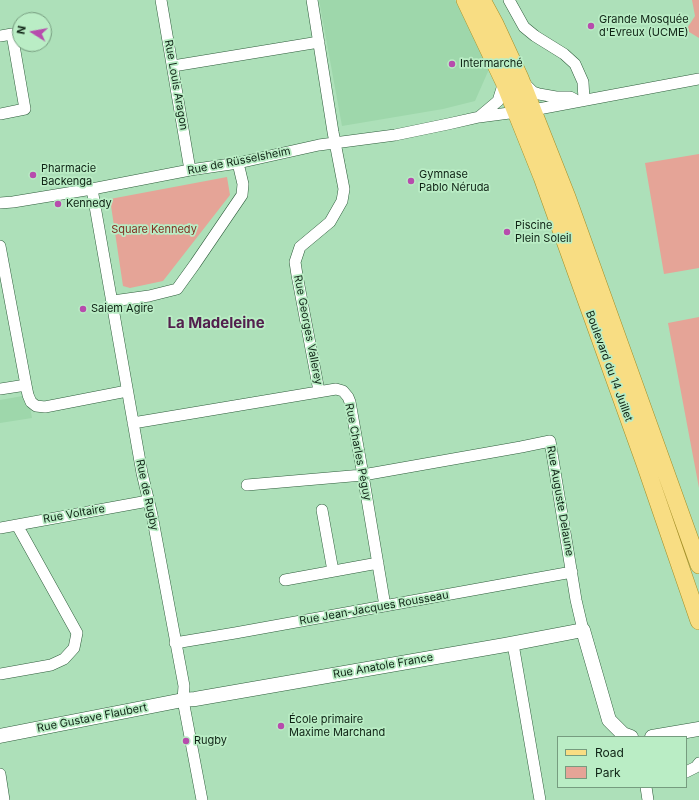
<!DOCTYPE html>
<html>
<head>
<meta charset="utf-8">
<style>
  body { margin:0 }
  #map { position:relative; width:699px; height:800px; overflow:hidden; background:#ade0b9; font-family:Inter,sans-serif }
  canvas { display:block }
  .legend { position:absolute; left:557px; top:736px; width:130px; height:52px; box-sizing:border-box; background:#baedc5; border:1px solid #769c7f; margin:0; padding:5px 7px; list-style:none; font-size:12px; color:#0f2315 }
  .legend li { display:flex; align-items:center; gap:8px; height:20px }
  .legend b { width:20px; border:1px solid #769c7f }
  .north { position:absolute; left:12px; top:12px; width:40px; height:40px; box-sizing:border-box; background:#baedc5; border:1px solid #769c7f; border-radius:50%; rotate:281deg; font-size:11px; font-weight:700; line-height:16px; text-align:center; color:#0f2315 }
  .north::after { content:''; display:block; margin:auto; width:14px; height:18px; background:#b74cad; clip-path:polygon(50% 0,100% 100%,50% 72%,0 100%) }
</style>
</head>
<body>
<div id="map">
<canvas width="699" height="800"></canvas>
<ul class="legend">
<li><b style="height:5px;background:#f8dd83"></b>Road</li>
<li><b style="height:11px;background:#e5a497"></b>Park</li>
</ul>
<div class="north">N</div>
</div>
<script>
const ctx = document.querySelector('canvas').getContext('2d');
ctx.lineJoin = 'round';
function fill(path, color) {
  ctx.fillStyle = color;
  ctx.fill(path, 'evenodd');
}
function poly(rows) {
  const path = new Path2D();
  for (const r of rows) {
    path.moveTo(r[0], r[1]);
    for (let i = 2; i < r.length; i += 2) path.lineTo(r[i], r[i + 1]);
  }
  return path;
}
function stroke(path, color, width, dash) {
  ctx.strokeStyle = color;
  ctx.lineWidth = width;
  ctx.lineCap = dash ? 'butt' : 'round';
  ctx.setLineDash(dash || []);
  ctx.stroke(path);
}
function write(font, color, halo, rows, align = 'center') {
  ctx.font = font + ' Inter,sans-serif';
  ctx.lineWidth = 3.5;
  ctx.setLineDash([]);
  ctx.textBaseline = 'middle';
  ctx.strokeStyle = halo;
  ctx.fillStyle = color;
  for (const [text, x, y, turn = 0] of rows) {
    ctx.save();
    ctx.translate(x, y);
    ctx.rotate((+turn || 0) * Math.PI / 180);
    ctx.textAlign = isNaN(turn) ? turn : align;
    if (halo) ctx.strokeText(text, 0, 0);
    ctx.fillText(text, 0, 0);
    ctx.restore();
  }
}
fill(poly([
  [319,0,455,0,490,67,475,101,443,109,342,126],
  [28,395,32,418,0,423,0,400]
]), '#9ed7ab');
fill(poly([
  [692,0,699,0,699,38,686,30,695,16],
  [699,154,699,268,664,274,645,163],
  [227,177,230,195,163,281,130,288,123,286,110,199],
  [699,317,699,488,668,323]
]), '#e5a497');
const minor = poly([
  [161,0,190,170],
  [312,0,333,132,344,189,342,201,330,222,300,247,295,262,297,275,319,391],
  [509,0,524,27,535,36,564,54,575,64,583,82,584,100],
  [0,36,12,34,25,109,0,114],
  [173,66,319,42],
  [524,83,533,92,539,94,556,97,570,97,574,99],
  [533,110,699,79],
  [479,117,498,101,504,82],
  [92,189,142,473,152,515,184,686,183,700,202,800],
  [0,203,13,202,92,189,190,170,238,163,319,145,395,135,448,124,479,117,517,112],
  [0,246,26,385,28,395,31,402,36,406,45,407,127,391],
  [113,301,149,296,177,289,195,264,242,195,243,184,238,163],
  [0,389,26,385],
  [133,423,336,389,343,391,348,397,350,402,363,475,385,606],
  [247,485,363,475,521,447,550,441,576,600,583,630],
  [322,510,333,571],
  [0,528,148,501],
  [285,580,378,563],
  [175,643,235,633,572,572],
  [513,644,540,800],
  [0,674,51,665,64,659,74,648,77,633,17,525],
  [686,772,696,767,699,763],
  [0,774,4,800],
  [646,787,648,800]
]);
const tertiary = poly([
  [0,736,183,700,195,699,505,645,583,630,609,720,623,734,631,737],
  [652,737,699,729]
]);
const primary = poly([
  [465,0,504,82,542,177,645,464,699,621],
  [482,0,495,24,520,78,567,197,699,565]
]);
stroke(minor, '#2f5d3c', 12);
stroke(tertiary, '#2f5d3c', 15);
stroke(primary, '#a38e27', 18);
stroke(minor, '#fff', 11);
stroke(tertiary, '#fff', 14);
stroke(primary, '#f8dd83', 17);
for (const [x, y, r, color] of [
  [591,26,4,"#b74cad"],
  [452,64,4,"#b74cad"],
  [33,175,4,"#b74cad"],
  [411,181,4,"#b74cad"],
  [58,204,4,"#b74cad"],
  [507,232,4,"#b74cad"],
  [83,309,4,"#b74cad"],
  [281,726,4,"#b74cad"],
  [186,741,4,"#b74cad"]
]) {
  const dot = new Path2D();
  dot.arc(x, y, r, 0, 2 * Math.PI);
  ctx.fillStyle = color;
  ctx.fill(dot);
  stroke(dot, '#baedc5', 1.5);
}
write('11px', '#0f2315', '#baedc5', [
  ["Grande Mosquée",599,20],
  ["d'Evreux (UCME)",599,33],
  ["Intermarché",460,64],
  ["Pharmacie",41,169],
  ["Backenga",41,182],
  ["Gymnase",419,175],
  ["Pablo Néruda",419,188],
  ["Kennedy",66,204],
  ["Piscine",515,226],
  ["Plein Soleil",515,239],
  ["Saiem Agire",91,309],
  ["École primaire",289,720],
  ["Maxime Marchand",289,733],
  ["Rugby",194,741]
], 'left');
write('11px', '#0f2315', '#baedc5', [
  ["Rue Louis Aragon",176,85,80],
  ["Rue de Rüsselsheim",239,161,-11],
  ["Rue Georges Vallerey",308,330,79],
  ["Boulevard du 14 Juillet",609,366,70],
  ["Rue Charles Péguy",358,452,79],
  ["Rue de Rugby",147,495,78],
  ["Rue Auguste Delaune",560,501,80],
  ["Rue Voltaire",74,514,-10],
  ["Rue Jean-Jacques Rousseau",374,608,-10],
  ["Rue Anatole France",383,666,-10],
  ["Rue Gustave Flaubert",92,718,-11]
]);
write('11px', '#813023', '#baedc5', [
  ["Square Kennedy",154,230]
]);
write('bold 15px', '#53204e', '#baedc5', [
  ["La Madeleine",216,323]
]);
</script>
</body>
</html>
